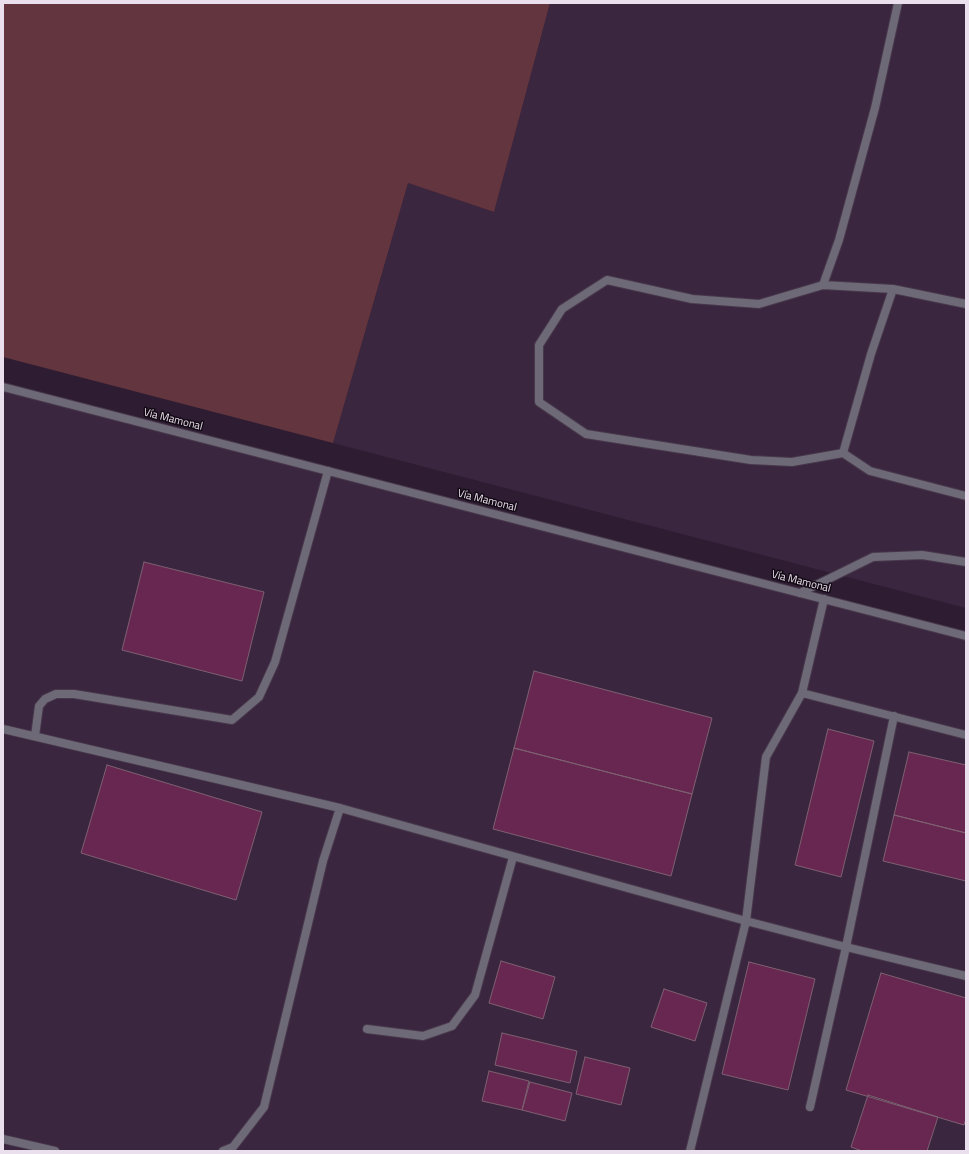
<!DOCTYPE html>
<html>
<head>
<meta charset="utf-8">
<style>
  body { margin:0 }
  #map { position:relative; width:969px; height:1154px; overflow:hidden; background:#2e1d32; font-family:"Titillium Web",sans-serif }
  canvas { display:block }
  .frame { position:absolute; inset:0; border:4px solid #eadfec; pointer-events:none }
</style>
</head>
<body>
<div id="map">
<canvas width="969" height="1154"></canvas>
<div class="frame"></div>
</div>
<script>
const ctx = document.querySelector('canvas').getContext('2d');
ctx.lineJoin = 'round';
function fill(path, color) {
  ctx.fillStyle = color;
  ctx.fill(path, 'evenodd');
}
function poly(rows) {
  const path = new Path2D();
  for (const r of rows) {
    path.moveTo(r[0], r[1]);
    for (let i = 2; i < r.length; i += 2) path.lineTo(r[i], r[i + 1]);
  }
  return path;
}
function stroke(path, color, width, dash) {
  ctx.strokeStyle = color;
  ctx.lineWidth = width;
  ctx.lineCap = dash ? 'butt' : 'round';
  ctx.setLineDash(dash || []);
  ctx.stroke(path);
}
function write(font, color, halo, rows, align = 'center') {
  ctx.font = font + ' "Titillium Web",sans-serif';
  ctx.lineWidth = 3;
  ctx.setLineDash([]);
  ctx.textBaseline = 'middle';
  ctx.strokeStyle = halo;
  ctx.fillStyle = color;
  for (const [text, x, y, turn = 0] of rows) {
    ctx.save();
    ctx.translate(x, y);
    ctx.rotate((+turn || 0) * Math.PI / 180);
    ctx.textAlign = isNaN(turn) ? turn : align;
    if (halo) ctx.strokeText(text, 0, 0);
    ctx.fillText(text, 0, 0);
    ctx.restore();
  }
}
fill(poly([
  [550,3,966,3,966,608,333,443,408,183,494,212],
  [3,391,824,599,966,640,966,1151,3,1151]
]), '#3b2640');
fill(poly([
  [3,3,550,3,494,212,408,183,333,443,3,357]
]), '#63353e');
const building = poly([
  [144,562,264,592,242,681,122,650,144,562],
  [534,671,712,718,692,794,514,748,534,671],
  [828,729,874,741,841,877,795,865,828,729],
  [514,748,692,794,671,876,493,829,514,748],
  [909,752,966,765,966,833,894,815,909,752],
  [107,765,262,812,236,900,81,853,107,765],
  [894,815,966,833,966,881,883,861,894,815],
  [501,961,555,977,543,1019,489,1003,501,961],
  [749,962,815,979,788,1090,722,1074,749,962],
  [881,973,966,998,966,1119,964,1125,846,1090,881,973],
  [664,989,707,1003,695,1041,651,1027,664,989],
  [502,1033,577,1051,570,1083,495,1065,502,1033],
  [585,1057,630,1068,621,1105,576,1094,585,1057],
  [489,1071,529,1081,522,1110,482,1101,489,1071],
  [530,1082,572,1093,565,1121,522,1110,530,1082],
  [868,1095,938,1117,927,1151,862,1151,851,1147,868,1095]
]);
fill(building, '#682750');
stroke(building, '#7d6071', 1);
const service = poly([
  [823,285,893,289],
  [966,304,893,289,871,354,843,453,870,471,966,496],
  [843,453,792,462,751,460,586,434,539,402,539,345,562,309,607,280,692,299,759,304,823,285,839,240,875,108,898,3],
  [800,593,873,557,922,555,966,562],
  [802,693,966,735],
  [3,729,340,808],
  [35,736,39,706,45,699,56,694,74,694,232,720,259,697,275,662,328,471],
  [367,1029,423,1036,452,1026,475,995,513,857],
  [810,1107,846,947,894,716],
  [3,1139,55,1151],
  [223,1151,233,1147,264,1107,323,861,340,808,746,921,846,947,966,976],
  [690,1151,746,921,766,757,802,693,824,599]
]);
const tertiary = poly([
  [3,387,966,636]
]);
stroke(service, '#48384c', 10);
stroke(tertiary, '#48384c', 10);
stroke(service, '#6d6976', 8);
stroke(tertiary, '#6d6976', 8);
write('11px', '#eadfec', '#120a14', [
  ["Vía Mamonal",173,420,14],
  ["Vía Mamonal",487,501,14],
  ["Vía Mamonal",801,582,14]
]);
</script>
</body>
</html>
